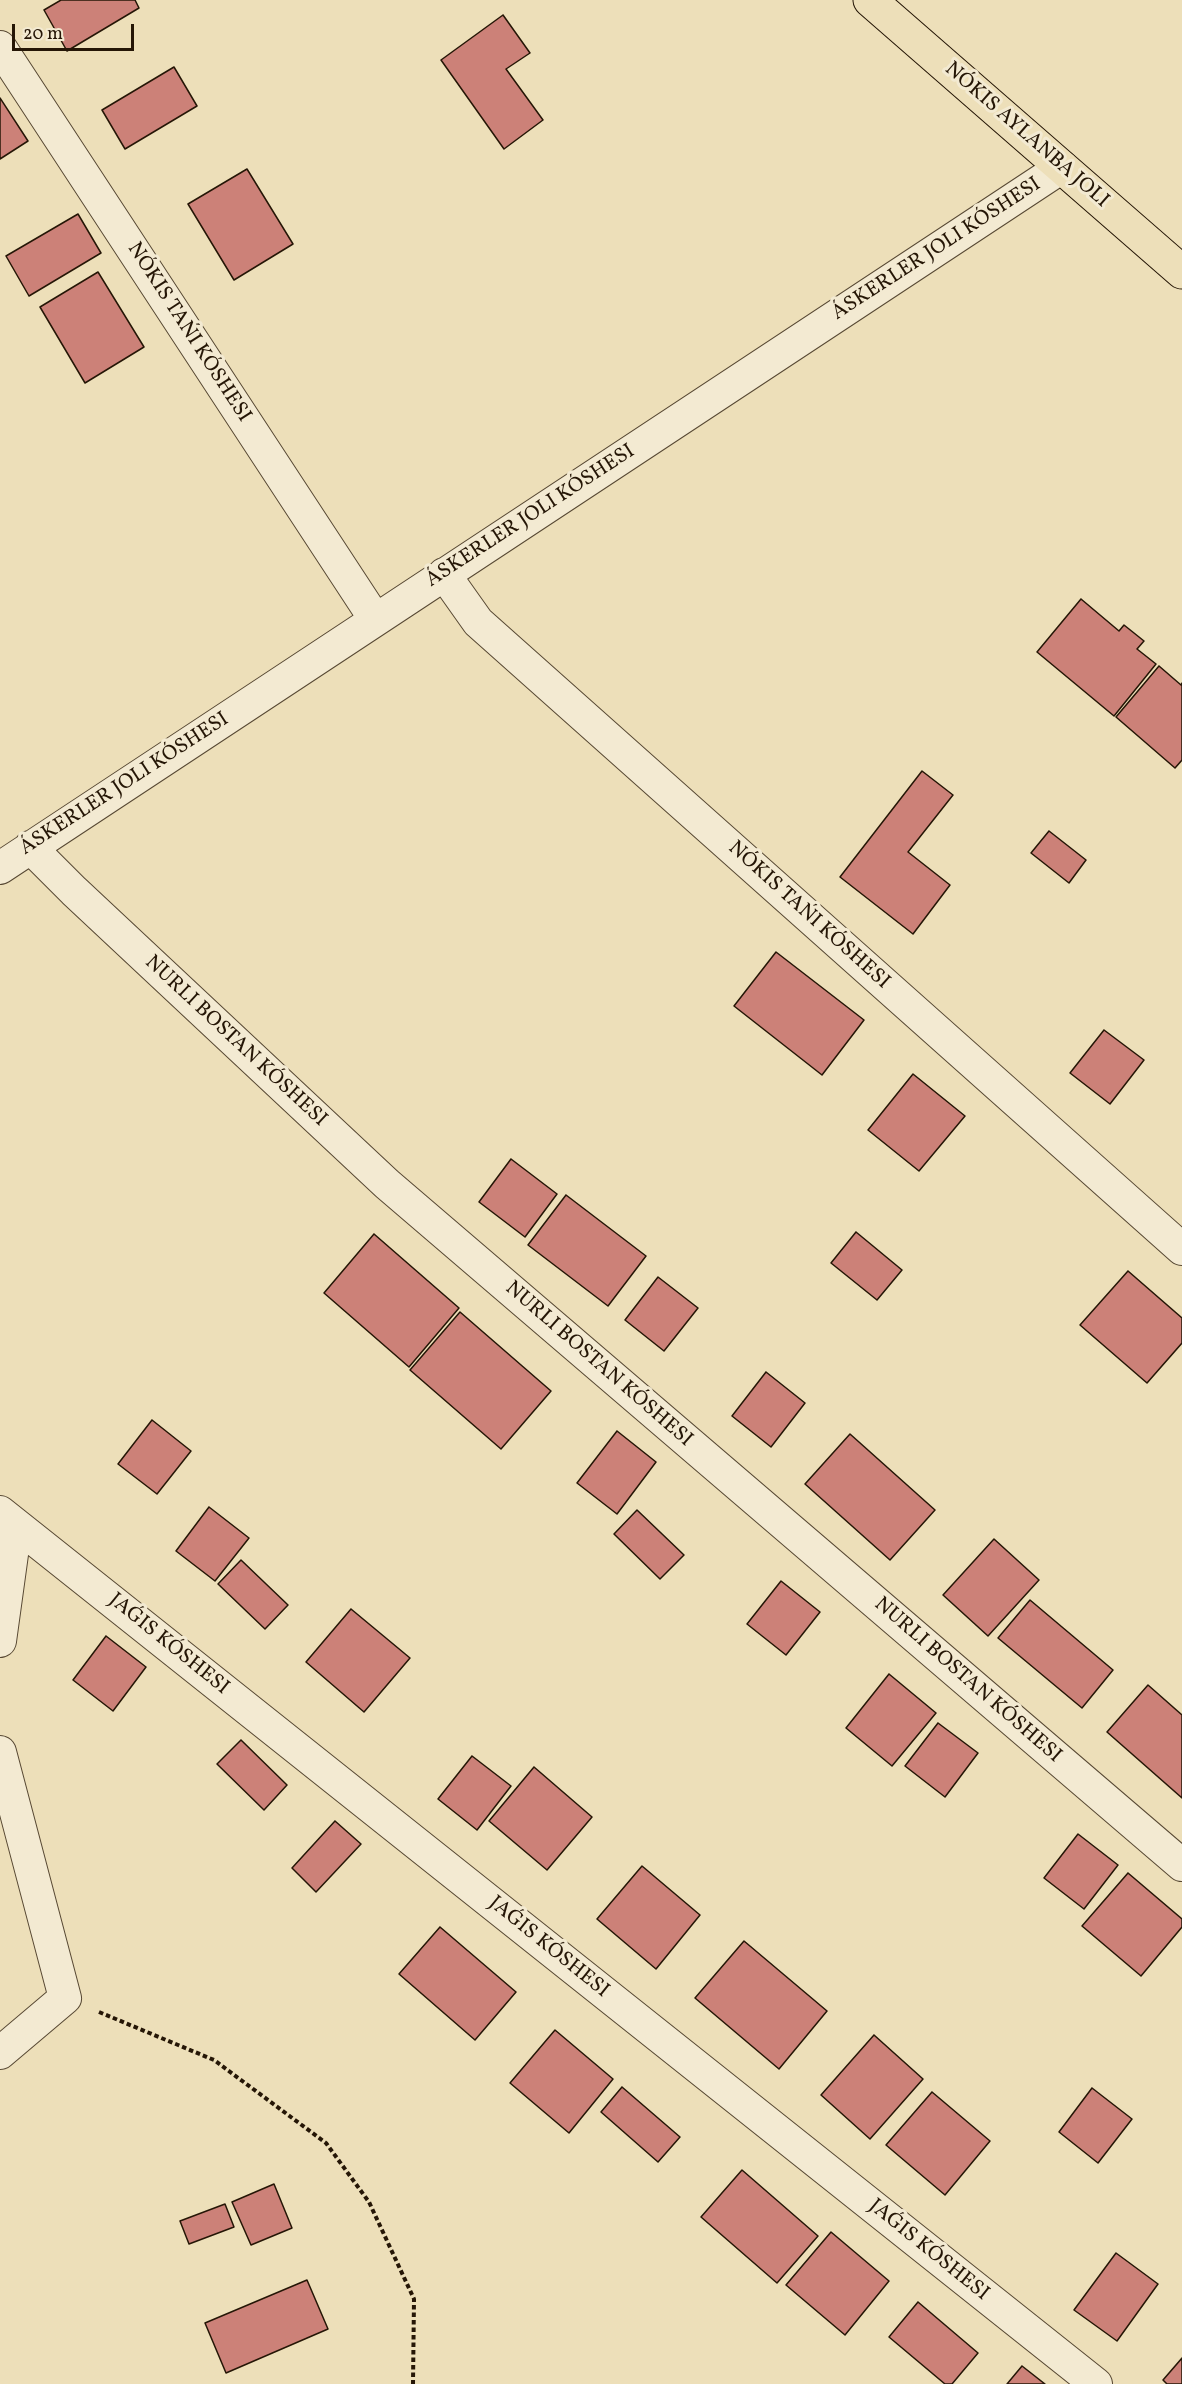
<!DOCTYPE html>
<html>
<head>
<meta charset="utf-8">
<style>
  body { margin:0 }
  #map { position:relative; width:1182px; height:2384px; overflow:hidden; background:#eddfb9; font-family:Vollkorn,serif }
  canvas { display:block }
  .scale { position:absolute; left:12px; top:24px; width:122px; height:27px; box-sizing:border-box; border:3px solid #251606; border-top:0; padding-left:8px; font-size:18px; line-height:21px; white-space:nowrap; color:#251606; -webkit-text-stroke:4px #f3ead2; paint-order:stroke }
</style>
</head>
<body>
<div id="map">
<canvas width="1182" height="2384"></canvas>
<div class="scale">20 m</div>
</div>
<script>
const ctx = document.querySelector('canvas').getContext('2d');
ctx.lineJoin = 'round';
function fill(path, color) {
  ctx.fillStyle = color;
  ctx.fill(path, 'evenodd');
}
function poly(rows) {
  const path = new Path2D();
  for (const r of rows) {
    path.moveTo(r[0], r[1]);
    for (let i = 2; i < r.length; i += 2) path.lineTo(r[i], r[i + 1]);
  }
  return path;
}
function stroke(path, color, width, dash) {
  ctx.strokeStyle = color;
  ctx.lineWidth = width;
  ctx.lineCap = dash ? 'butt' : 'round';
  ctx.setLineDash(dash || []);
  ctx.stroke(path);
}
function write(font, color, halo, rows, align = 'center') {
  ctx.font = font + ' Vollkorn,serif';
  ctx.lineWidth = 6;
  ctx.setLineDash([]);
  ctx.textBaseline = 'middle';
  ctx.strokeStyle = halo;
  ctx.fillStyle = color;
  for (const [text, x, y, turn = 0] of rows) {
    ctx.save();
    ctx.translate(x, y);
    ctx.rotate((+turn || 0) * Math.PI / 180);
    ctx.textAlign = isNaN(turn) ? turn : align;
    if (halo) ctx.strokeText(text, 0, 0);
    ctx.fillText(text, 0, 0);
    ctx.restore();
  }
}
const building = poly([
  [61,0,135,0,139,8,67,51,44,10,61,0],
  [503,15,530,53,506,69,543,120,504,149,441,60,503,15],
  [174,67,197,106,125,149,102,110,174,67],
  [0,98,28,141,0,159,0,98],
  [247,169,293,244,234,280,188,204,247,169],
  [78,214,101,253,29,296,6,256,78,214],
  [98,272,144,347,85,383,40,307,98,272],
  [1081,599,1119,631,1124,625,1144,641,1137,649,1156,664,1114,716,1037,652,1081,599],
  [1159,666,1181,685,1182,683,1182,760,1175,768,1116,717,1159,666],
  [922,771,953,795,908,852,950,885,913,934,840,877,922,771],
  [1049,831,1086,860,1069,883,1031,853,1049,831],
  [776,952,864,1020,822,1075,734,1006,776,952],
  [1104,1030,1144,1060,1110,1104,1070,1073,1104,1030],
  [913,1074,965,1116,919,1171,868,1130,913,1074],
  [511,1159,557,1194,525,1237,479,1202,511,1159],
  [566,1195,646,1256,608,1306,528,1245,566,1195],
  [856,1232,902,1270,877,1300,831,1263,856,1232],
  [374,1234,459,1308,409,1367,324,1293,374,1234],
  [1128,1271,1182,1318,1182,1343,1147,1383,1080,1325,1128,1271],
  [658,1277,698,1308,664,1351,625,1320,658,1277],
  [460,1312,551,1391,501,1449,410,1370,460,1312],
  [766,1372,805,1403,771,1447,732,1416,766,1372],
  [152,1420,191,1451,157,1494,118,1464,152,1420],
  [617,1431,656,1462,617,1514,577,1483,617,1431],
  [850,1434,935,1510,890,1560,805,1484,850,1434],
  [209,1507,249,1538,215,1581,176,1551,209,1507],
  [637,1510,684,1555,660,1579,614,1534,637,1510],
  [994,1539,1039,1580,988,1636,943,1595,994,1539],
  [241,1560,288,1605,265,1629,218,1584,241,1560],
  [781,1581,820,1612,786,1655,747,1624,781,1581],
  [1030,1600,1113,1670,1082,1708,998,1638,1030,1600],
  [351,1609,410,1658,364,1712,306,1662,351,1609],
  [106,1636,146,1667,113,1711,73,1680,106,1636],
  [889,1674,936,1713,892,1766,846,1728,889,1674],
  [1148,1685,1182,1715,1182,1798,1107,1732,1148,1685],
  [938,1723,978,1753,945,1797,905,1766,938,1723],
  [241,1740,287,1785,264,1810,217,1764,241,1740],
  [472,1756,511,1786,477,1830,438,1799,472,1756],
  [534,1767,592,1817,547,1870,489,1821,534,1767],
  [335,1821,361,1844,316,1892,292,1868,335,1821],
  [1078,1834,1118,1865,1084,1909,1044,1878,1078,1834],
  [642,1866,700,1915,656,1969,597,1919,642,1866],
  [1128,1873,1182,1919,1182,1927,1141,1976,1082,1926,1128,1873],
  [440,1927,516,1992,475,2040,399,1974,440,1927],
  [744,1941,827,2011,779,2069,695,1998,744,1941],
  [555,2030,613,2079,569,2133,510,2083,555,2030],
  [874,2035,923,2079,870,2139,821,2095,874,2035],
  [622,2087,680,2137,658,2162,601,2112,622,2087],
  [1092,2088,1132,2119,1098,2163,1059,2132,1092,2088],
  [932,2092,990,2141,945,2195,886,2145,932,2092],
  [742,2170,818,2236,777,2283,701,2217,742,2170],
  [274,2184,292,2228,251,2245,232,2202,274,2184],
  [225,2204,234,2227,189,2244,180,2221,225,2204],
  [831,2232,889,2281,845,2335,786,2285,831,2232],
  [1116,2253,1158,2284,1117,2341,1074,2310,1116,2253],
  [307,2280,328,2329,226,2373,205,2323,307,2280],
  [918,2302,978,2353,952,2384,945,2384,889,2337,918,2302],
  [1182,2358,1182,2384,1167,2384,1163,2380,1182,2358],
  [1022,2366,1045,2384,1007,2384,1022,2366]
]);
fill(building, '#cc8178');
stroke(building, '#251606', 1.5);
const street = poly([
  [0,47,375,619],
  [444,574,478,622,1182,1249],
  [30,847,74,891,387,1184,1182,1865],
  [0,868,1062,167],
  [0,1512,1096,2384],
  [0,1641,16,1525],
  [0,1752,65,1998,0,2053]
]);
const primary = poly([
  [870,0,1182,272]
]);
stroke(street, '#574833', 34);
stroke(primary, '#251606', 35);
stroke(poly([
  [99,2012,214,2060,326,2143,369,2202,414,2299,413,2384]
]), '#251606', 4, [4.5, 3]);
stroke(street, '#f3ead2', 32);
stroke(primary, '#eddfb9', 33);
write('21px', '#251606', '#f3ead2', [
  ["NÓKIS AYLANBA JOLI",1026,136,41],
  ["ÁSKERLER JOLI KÓSHESI",937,250,-33],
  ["NÓKIS TAŃI KÓSHESI",188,333,57],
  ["ÁSKERLER JOLI KÓSHESI",531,517,-33],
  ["ÁSKERLER JOLI KÓSHESI",125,785,-33],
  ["NÓKIS TAŃI KÓSHESI",808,916,42],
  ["NURLI BOSTAN KÓSHESI",235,1042,43],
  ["NURLI BOSTAN KÓSHESI",598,1365,41],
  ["JAǴIS KÓSHESI",168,1645,39],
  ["NURLI BOSTAN KÓSHESI",967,1681,41],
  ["JAǴIS KÓSHESI",548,1948,39],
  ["JAǴIS KÓSHESI",928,2251,39]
]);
</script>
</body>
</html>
